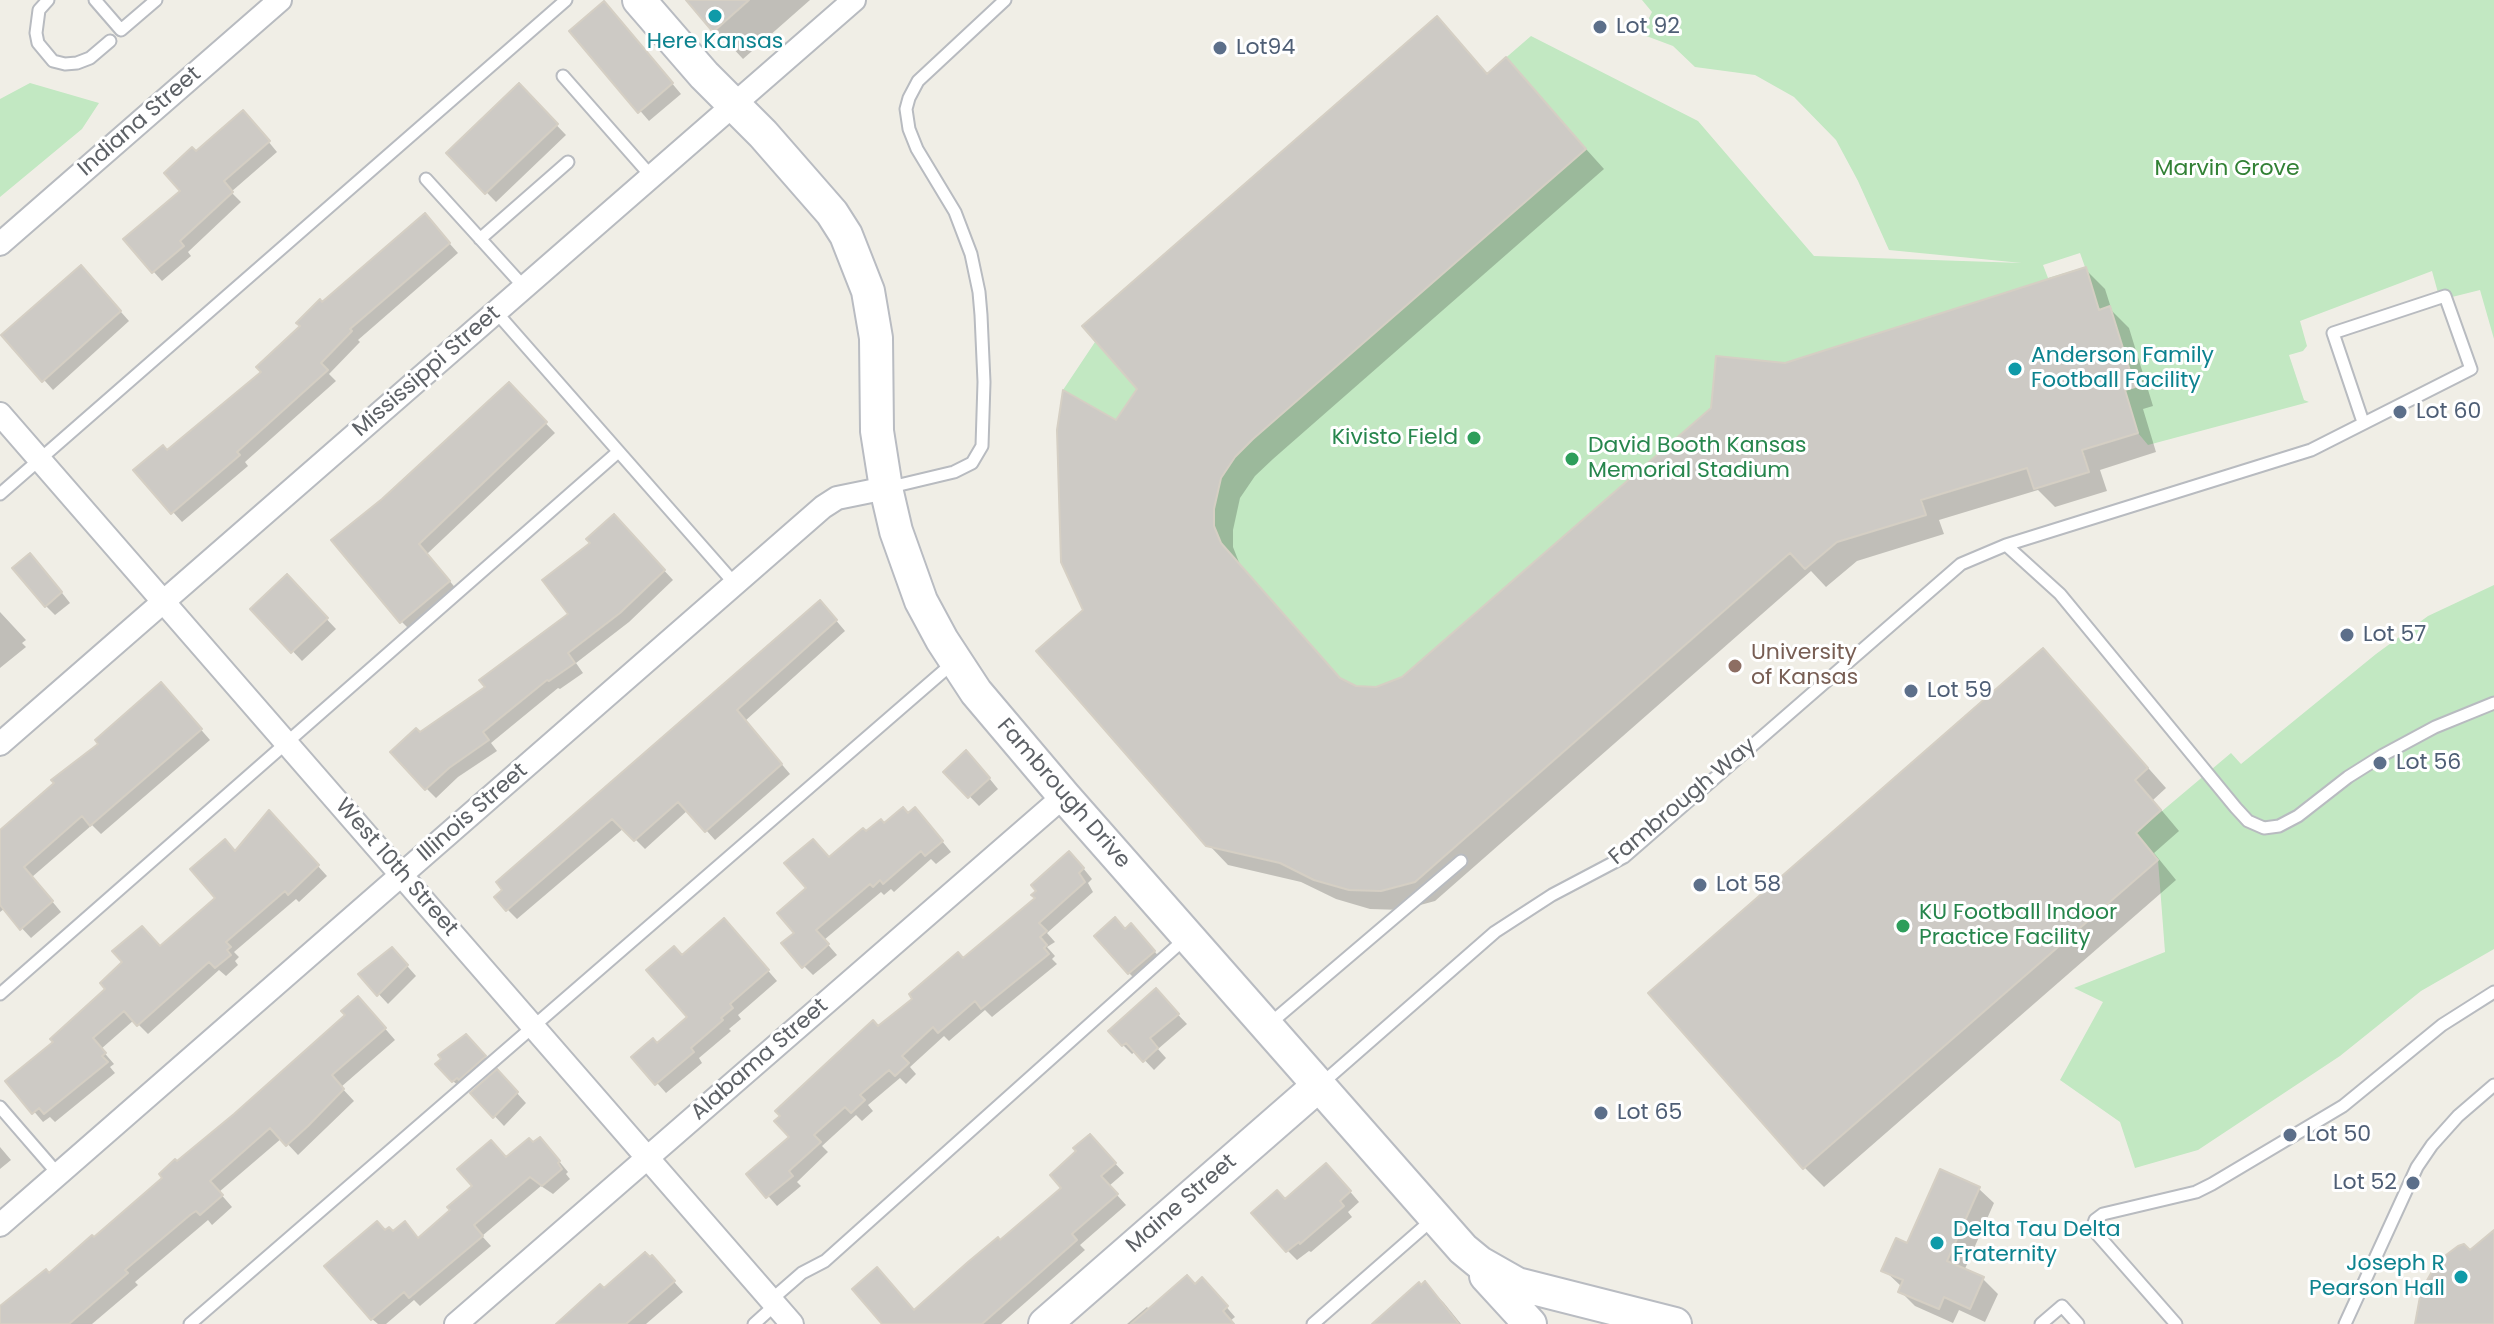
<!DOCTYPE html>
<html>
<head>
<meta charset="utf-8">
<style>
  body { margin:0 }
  canvas { display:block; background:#f0eee6 }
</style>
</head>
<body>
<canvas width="2494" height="1324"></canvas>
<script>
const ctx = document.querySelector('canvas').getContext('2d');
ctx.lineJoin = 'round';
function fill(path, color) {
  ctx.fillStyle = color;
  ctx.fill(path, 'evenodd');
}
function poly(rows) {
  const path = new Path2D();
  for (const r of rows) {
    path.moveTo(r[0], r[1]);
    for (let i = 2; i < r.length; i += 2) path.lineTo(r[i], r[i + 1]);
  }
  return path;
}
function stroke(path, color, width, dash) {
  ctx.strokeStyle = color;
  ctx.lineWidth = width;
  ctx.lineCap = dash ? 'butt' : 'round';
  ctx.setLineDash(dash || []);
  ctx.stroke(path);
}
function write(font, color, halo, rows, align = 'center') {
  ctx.font = font + ' Poppins,sans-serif';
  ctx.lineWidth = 6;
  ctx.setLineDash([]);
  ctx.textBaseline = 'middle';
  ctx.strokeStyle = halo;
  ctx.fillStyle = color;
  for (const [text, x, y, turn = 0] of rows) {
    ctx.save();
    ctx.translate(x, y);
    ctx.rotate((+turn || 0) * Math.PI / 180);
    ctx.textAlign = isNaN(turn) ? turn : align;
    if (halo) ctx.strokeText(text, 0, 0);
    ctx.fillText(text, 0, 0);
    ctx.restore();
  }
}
fill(poly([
  [1642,0,2494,0,2494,339,2480,290,2440,300,2432,271,2300,321,2307,346,2303,351,2289,355,2304,400,2309,402,2148,445,2138,433,2083,450,2089,472,2034,489,2027,468,1922,500,1926,515,1837,542,1805,569,1790,554,1415,882,1381,891,1349,890,1314,880,1280,863,1206,846,1036,651,1083,610,1061,562,1057,430,1063,390,1095,342,1082,326,1437,16,1487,74,1531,36,1698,121,1814,256,2022,263,1889,250,1858,181,1836,140,1794,97,1755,75,1695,67,1673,46,1641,34,1652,12],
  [2080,253,2085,267,2048,278,2043,265],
  [30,83,99,103,82,129,0,197,0,99],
  [2494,585,2494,949,2421,991,2340,1056,2198,1150,2135,1168,2120,1122,2060,1080,2103,1002,2074,988,2165,952,2158,860,2136,833,2231,753,2241,764,2376,654,2428,616]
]), '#c2e8c2');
fill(poly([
  [688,0,810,0,743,59],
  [613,13,681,94,649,121,571,31],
  [1456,39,1489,76,1506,60,1604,169,1273,459,1255,476,1240,498,1233,530,1233,547,1240,565,1343,682,1356,688,1376,689,1403,679,1785,365,2085,269,2105,289,2112,311,2129,328,2153,406,2143,409,2156,452,2100,470,2107,491,2055,507,2038,490,1939,520,1944,534,1857,561,1826,587,1811,571,1435,901,1402,910,1370,909,1336,899,1301,882,1228,865,1208,844,1085,611,1117,423],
  [519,86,566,135,496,202,448,153],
  [253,123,277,152,231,192,241,202,188,252,191,256,162,281,153,271,196,154],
  [434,226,458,253,358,340,360,342,329,374,336,381,245,462,248,466,182,522,136,471,167,452,263,372,322,304],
  [90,277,129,321,53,390,4,335],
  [509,385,555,433,427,554,458,591,411,631,401,621,384,501],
  [623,526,673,580,629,622,576,663,583,673,560,689,558,688,491,743,497,751,458,777,436,798,427,789,420,735,488,688,571,614],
  [40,565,70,603,55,615,46,606],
  [287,577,336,629,302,661,253,609],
  [0,612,26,640,22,643,26,647,0,668],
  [829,612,845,631,745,721,790,774,715,840,688,810,645,849,624,828,517,919,508,910,496,897],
  [2062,671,2166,788,2153,800,2179,831,2154,853,2176,880,1824,1187,1805,1168],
  [170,694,210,740,101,834,92,825,32,877,61,912,31,938,4,909,0,912,0,833],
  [976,762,998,789,979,806,946,772],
  [909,816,924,819,951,852,936,864,931,859,894,892,891,889,884,895,881,892,824,940,837,955,813,975,804,966,796,933,809,888,830,859,866,834],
  [278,822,327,876,299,902,296,899,234,952,239,957,235,961,238,965,226,976,219,970,148,1034,134,1020,101,1049,114,1064,110,1067,115,1073,55,1122,50,1117,43,1122,8,1081,217,898,236,853],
  [1079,863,1092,879,1088,883,1093,892,1047,933,1055,942,1047,947,1055,956,1052,959,1057,964,992,1017,985,1010,949,1041,944,1036,910,1067,916,1074,906,1084,900,1078,868,1105,873,1111,862,1121,856,1115,822,1146,828,1152,797,1182,801,1186,777,1206,749,1174,792,1137,878,1028],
  [733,930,777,981,738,1015,741,1019,729,1029,731,1031,699,1058,702,1063,666,1093,634,1057,657,1046,690,1018,682,957],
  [1125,931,1140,935,1163,961,1138,982,1129,973],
  [385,952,401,959,416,976,388,1004,360,974],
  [1165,1001,1187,1024,1158,1049,1166,1058,1154,1070,1136,1051,1132,1054,1123,1045],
  [368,1009,395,1040,341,1087,354,1101,298,1155,282,1138,219,1192,232,1207,212,1225,208,1220,201,1226,135,1282,138,1285,92,1324,0,1324,0,1309,49,1275,94,1240,165,1178,177,1163],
  [475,1046,494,1067,463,1090,453,1081],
  [506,1081,526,1103,504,1126,473,1093],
  [1099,1146,1124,1173,1109,1186,1126,1205,1080,1245,1085,1250,1001,1324,885,1324,915,1312,1001,1242,1064,1188],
  [0,1147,11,1160,0,1169],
  [549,1149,568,1172,566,1174,570,1179,553,1194,541,1186,482,1236,491,1246,420,1306,414,1300,386,1324,378,1324,372,1319,385,1232,419,1240,507,1160],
  [1336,1175,1359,1202,1348,1212,1352,1217,1311,1252,1309,1251,1297,1260,1287,1250,1286,1202],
  [1979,1189,1994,1203,1964,1271,1983,1279,1998,1294,1985,1322,1959,1310,1953,1323,1915,1306,1900,1291,1902,1287,1884,1270,1908,1246],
  [661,1267,683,1292,646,1324,559,1324,604,1291],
  [1425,1284,1444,1303,1461,1324,1394,1324],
  [1195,1286,1211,1289,1235,1317,1230,1321,1233,1324,1127,1324,1147,1307,1150,1310]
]), '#0003');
const building = poly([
  [686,0,749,0,713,32,686,0],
  [604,1,673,83,638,113,569,31,604,1],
  [1437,16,1487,74,1506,57,1586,149,1253,439,1235,457,1221,478,1214,509,1214,526,1221,543,1340,678,1356,686,1376,687,1402,677,1711,408,1716,356,1785,363,2086,267,2099,310,2110,306,2135,387,2125,390,2138,433,2082,450,2089,472,2034,489,2027,468,1921,500,1926,515,1837,542,1805,569,1790,553,1415,882,1381,891,1349,890,1314,880,1280,863,1206,846,1036,651,1083,610,1061,562,1057,430,1063,390,1116,420,1137,389,1082,326,1437,16],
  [519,83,558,124,485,194,446,153,519,83],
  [243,110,270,141,224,181,233,192,180,241,184,246,152,273,123,239,180,191,164,173,192,147,196,151,243,110],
  [425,213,450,243,350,329,352,331,321,363,328,370,237,452,240,455,171,514,133,470,163,445,167,450,261,372,256,367,300,326,296,323,320,299,322,302,425,213],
  [81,265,121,311,42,382,1,335,81,265],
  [509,382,547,422,419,544,450,581,400,623,331,540,382,499,509,382],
  [614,514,665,570,620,613,568,653,575,663,549,681,547,680,483,732,489,740,449,768,425,790,390,752,416,728,420,732,485,687,479,680,568,614,542,580,590,543,586,539,614,514],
  [30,553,62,592,45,607,12,568,30,553],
  [287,574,328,618,291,653,250,609,287,574],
  [820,600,837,620,737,710,782,764,705,832,678,802,634,841,612,819,506,911,494,897,502,890,496,882,820,600],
  [2043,648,2148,768,2135,780,2161,810,2136,833,2158,860,1803,1169,1648,993,2043,648],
  [161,682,202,729,90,826,82,816,24,867,53,901,20,930,0,905,0,830,54,783,51,780,98,744,95,740,161,682],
  [966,750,990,778,968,798,943,772,966,750],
  [903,807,908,813,915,807,943,841,925,856,921,851,883,884,880,880,873,887,870,884,816,930,829,944,802,968,781,943,794,933,777,913,806,888,784,863,813,839,829,857,863,828,866,831,881,819,884,823,903,807],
  [269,810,319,865,288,895,285,891,226,942,231,947,227,950,231,955,215,968,209,962,137,1026,124,1011,93,1038,106,1053,102,1056,108,1062,44,1114,39,1108,32,1114,5,1081,53,1042,50,1039,105,989,100,983,122,962,112,951,142,926,160,946,215,898,190,869,225,839,235,851,269,810],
  [1069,851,1084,868,1079,873,1085,882,1039,923,1047,931,1040,937,1047,945,1044,948,1049,954,981,1009,975,1001,938,1033,933,1027,902,1056,909,1063,895,1076,889,1070,860,1095,865,1100,851,1113,845,1107,814,1135,821,1142,789,1171,793,1176,766,1198,746,1174,789,1137,774,1121,780,1116,775,1111,873,1020,878,1026,912,999,909,994,958,952,963,958,1035,898,1031,895,1036,891,1031,885,1069,851],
  [1115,917,1125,929,1131,923,1155,951,1128,974,1094,936,1115,917],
  [724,918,769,970,730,1004,733,1008,721,1018,723,1020,691,1048,694,1052,655,1085,631,1057,653,1038,657,1043,687,1017,646,970,674,946,682,955,724,918],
  [392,947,408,965,377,996,358,974,392,947],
  [1156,988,1179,1014,1150,1038,1158,1048,1143,1062,1126,1043,1122,1046,1108,1031,1156,988],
  [358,996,386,1028,332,1075,344,1089,308,1126,286,1146,270,1128,210,1181,223,1195,200,1215,196,1211,190,1215,125,1270,128,1273,69,1324,0,1324,0,1306,46,1269,49,1273,92,1235,94,1237,162,1178,159,1174,175,1159,177,1161,234,1114,345,1015,341,1011,358,996],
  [466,1034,486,1056,459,1080,457,1078,452,1082,435,1064,441,1059,438,1055,466,1034],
  [497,1069,518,1092,493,1118,470,1093,497,1069],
  [1090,1134,1116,1163,1101,1176,1118,1194,1072,1234,1077,1240,982,1324,882,1324,852,1289,877,1267,914,1310,968,1262,998,1237,1000,1240,1061,1188,1050,1175,1076,1151,1073,1148,1090,1134],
  [540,1137,560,1161,558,1163,562,1169,542,1186,530,1177,474,1225,483,1236,409,1298,404,1292,371,1320,324,1266,377,1221,385,1230,389,1227,393,1231,405,1221,418,1238,450,1210,447,1207,472,1186,457,1169,491,1140,506,1157,529,1138,533,1142,540,1137],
  [1326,1163,1351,1191,1340,1201,1344,1206,1300,1244,1299,1242,1286,1252,1251,1213,1277,1190,1285,1199,1326,1163],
  [1940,1169,1980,1187,1947,1261,1984,1277,1970,1309,1944,1297,1939,1309,1898,1292,1903,1280,1881,1271,1896,1238,1907,1243,1940,1169],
  [2494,1230,2494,1324,2415,1324,2421,1291,2438,1261,2458,1246,2464,1244,2470,1250,2494,1230],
  [645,1252,650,1257,652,1255,675,1281,626,1324,556,1324,600,1284,604,1288,645,1252],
  [1187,1275,1195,1284,1202,1277,1228,1306,1223,1311,1234,1324,1131,1324,1187,1275],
  [1425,1281,1459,1324,1372,1324,1419,1282,1421,1285,1425,1281]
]);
fill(building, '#cdcac5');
stroke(building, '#d5cfc4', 2);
const lane = poly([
  [48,0,39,10,36,33,38,43,53,61,65,64,77,63,90,58,110,41],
  [95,0,121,30,156,0],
  [563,76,651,176],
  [426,179,524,287],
  [480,239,568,162],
  [496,312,735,584],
  [891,487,954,472,972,463,982,446,984,382,981,315,979,292,971,254,955,212,917,149,909,129,906,109,909,98,918,81,1005,0],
  [0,494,566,0],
  [2006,545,2060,594,2236,808,2248,821,2264,828,2279,826,2298,816,2348,777,2383,755,2435,727,2494,703],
  [0,994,618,452],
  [1267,1026,1461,861],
  [1320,1085,1495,932,1552,895,1624,857,1961,564,2006,545,2311,450,2471,369,2445,296,2333,333,2363,422],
  [0,1107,58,1174],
  [771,1300,802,1273,825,1261,1187,937],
  [190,1324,954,662],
  [754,1324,775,1305],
  [1313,1324,1433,1219],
  [2041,1324,2062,1306,2078,1324],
  [2176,1324,2097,1234,2093,1226,2095,1220,2103,1214,2196,1192,2212,1184,2343,1106,2442,1025,2494,992],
  [2345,1324,2417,1167,2432,1145,2458,1116,2494,1085]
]);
const street = poly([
  [0,244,280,0],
  [0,414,792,1324],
  [0,744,854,0],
  [0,1225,823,507,837,498,886,488],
  [456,1324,1064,796]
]);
const secondary = poly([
  [639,0,704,75,763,134,832,213,846,235,868,291,876,338,877,431,886,488,896,531,921,601,942,640,976,692,1064,796,1463,1249,1480,1263,1517,1284,1675,1324],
  [1486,1276,1530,1324],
  [1045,1324,1319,1085]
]);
stroke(lane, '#b8bbc0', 15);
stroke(street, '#b8bbc0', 26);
stroke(secondary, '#b9bcc2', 36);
stroke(lane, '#fff', 11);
stroke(street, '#fff', 22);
stroke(secondary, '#fff', 32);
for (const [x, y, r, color] of [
  [715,16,8,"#0f9aa8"],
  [1600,27,8,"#5c6f8a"],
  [1220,48,8,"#5c6f8a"],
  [2015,369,8,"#0f9aa8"],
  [2400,412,8,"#5c6f8a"],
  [1474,438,8,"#2e9e5b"],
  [1572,459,8,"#2e9e5b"],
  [2347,635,8,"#5c6f8a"],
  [1735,666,8,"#8d6e63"],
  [1911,691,8,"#5c6f8a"],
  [2380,763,8,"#5c6f8a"],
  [1700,885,8,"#5c6f8a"],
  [1903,926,8,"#2e9e5b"],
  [1601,1113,8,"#5c6f8a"],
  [2290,1135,8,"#5c6f8a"],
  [2413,1183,8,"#5c6f8a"],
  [1937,1243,8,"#0f9aa8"],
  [2461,1277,8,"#0f9aa8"]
]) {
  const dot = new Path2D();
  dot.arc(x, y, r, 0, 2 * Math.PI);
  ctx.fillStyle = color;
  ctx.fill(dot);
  stroke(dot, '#fff', 3);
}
write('22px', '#4e5e75', '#fff', [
  ["Lot 92",1616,27],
  ["Lot94",1236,48],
  ["Lot 60",2416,412],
  ["Lot 57",2363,635],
  ["Lot 59",1927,691],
  ["Lot 56",2396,763],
  ["Lot 58",1716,885],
  ["Lot 65",1617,1113],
  ["Lot 50",2306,1135],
  ["Lot 52",2397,1183,"right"]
], 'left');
write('22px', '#0d838f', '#fff', [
  ["Here Kansas",715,42,"center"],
  ["Anderson Family",2031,356],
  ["Football Facility",2031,381],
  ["Delta Tau Delta",1953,1230],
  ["Fraternity",1953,1255],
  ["Joseph R",2445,1264,"right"],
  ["Pearson Hall",2445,1289,"right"]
], 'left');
write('22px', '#5d6166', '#fff', [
  ["Indiana Street",140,122,-41],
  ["Mississippi Street",427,372,-41],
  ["Fambrough Drive",1063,794,49],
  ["Fambrough Way",1683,802,-40],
  ["Illinois Street",473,813,-41],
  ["West 10th Street",396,868,49],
  ["Alabama Street",760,1060,-41],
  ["Maine Street",1182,1204,-41]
]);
write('22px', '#328135', '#fff', [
  ["Marvin Grove",2227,169]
]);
write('22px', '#27864d', '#fff', [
  ["Kivisto Field",1458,438,"right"],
  ["David Booth Kansas",1588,446],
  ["Memorial Stadium",1588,471],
  ["KU Football Indoor",1919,913],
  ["Practice Facility",1919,938]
], 'left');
write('22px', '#785e54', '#fff', [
  ["University",1751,653],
  ["of Kansas",1751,678]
], 'left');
</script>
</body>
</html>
